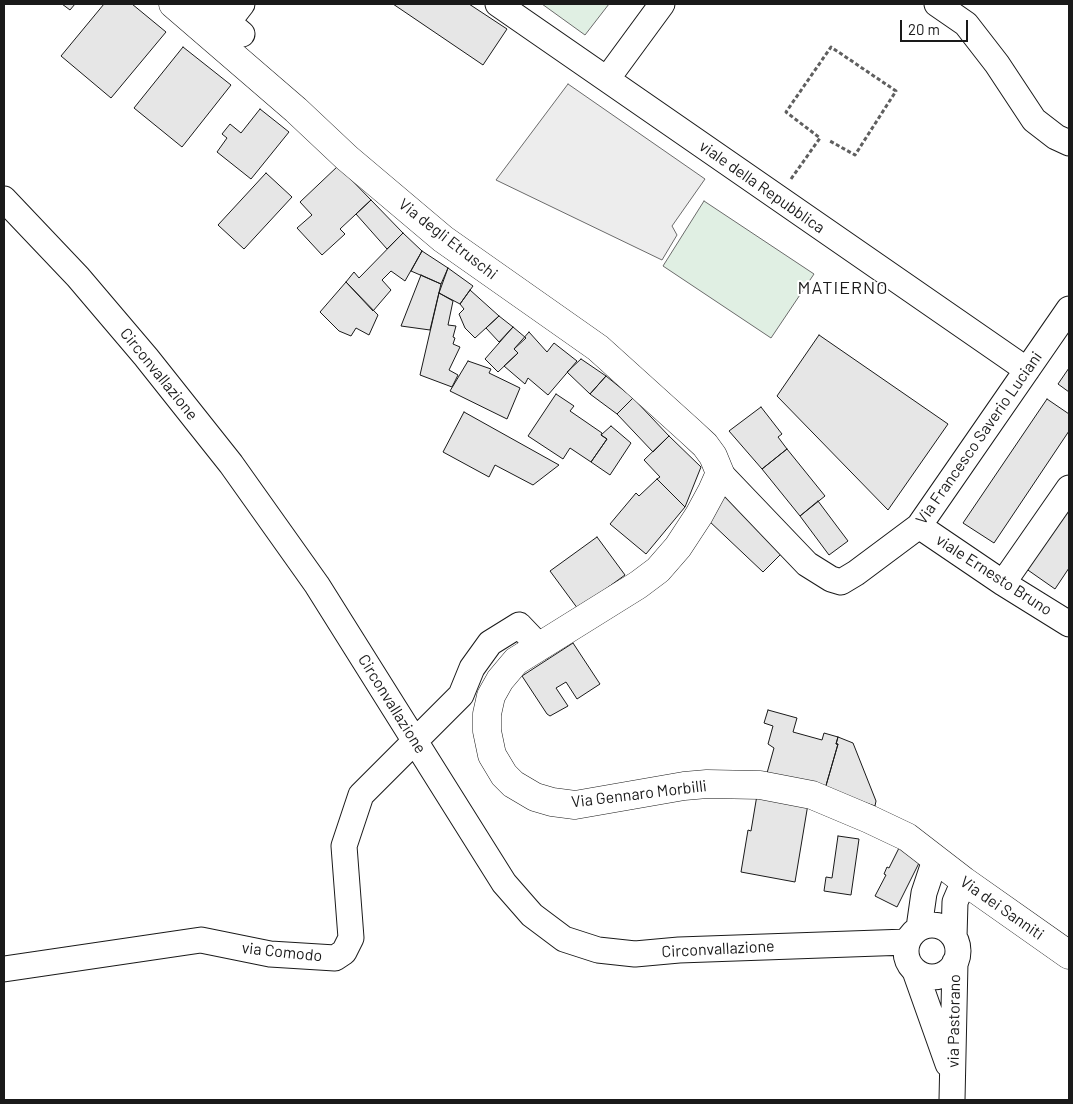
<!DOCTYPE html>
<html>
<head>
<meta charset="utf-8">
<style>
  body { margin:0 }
  #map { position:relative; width:1073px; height:1104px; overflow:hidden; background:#fff; font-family:Barlow,sans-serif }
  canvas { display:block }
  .frame { position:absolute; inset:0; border:5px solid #1a1a1a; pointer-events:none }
  .scale { position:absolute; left:900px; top:20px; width:68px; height:22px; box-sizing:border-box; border:2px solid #1a1a1a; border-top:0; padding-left:6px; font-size:15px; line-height:18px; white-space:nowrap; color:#1a1a1a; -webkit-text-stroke:4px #fff; paint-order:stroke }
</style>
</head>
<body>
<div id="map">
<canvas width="1073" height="1104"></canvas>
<div class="frame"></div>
<div class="scale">20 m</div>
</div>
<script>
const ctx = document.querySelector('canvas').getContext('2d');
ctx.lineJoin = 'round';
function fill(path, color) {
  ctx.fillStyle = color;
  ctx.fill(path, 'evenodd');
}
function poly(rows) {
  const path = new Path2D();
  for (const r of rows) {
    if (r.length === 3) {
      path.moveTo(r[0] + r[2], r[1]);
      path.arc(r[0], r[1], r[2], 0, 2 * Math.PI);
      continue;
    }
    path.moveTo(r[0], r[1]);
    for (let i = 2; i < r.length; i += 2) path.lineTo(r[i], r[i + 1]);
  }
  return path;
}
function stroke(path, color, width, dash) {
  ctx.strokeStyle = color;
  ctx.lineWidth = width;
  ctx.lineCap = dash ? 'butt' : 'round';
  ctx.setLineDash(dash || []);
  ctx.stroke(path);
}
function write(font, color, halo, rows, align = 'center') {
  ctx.font = font + ' Barlow,sans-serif';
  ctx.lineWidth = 4;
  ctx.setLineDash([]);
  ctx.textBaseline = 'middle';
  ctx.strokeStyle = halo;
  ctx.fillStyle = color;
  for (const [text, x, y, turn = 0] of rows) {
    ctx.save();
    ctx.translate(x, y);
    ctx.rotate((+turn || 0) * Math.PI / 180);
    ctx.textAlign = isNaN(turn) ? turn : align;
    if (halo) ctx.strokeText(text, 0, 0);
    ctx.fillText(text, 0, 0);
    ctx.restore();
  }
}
const green = poly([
  [542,4,609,4,585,35,542,4],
  [704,201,814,274,771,338,663,266,704,201]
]);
fill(green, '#e0efe3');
stroke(green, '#6a6a6a', 1);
const parking = poly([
  [568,84,705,179,672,226,677,235,662,260,496,180,568,84]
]);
fill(parking, '#ededed');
stroke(parking, '#6a6a6a', 1);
const building = poly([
  [62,4,75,4,70,10,62,4],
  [104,4,132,4,166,32,111,98,61,56,104,4],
  [393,4,469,4,507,29,483,65,393,4],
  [183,47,231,85,182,147,134,108,183,47],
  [260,109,289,132,251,179,217,152,227,138,222,134,230,124,241,133,260,109],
  [338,166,371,200,340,229,345,234,322,255,297,228,312,215,300,202,338,166],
  [266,173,292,197,244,249,218,225,266,173],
  [371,200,403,233,387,249,356,214,371,200],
  [403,233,422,251,405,281,391,271,382,280,391,290,373,311,346,282,354,272,359,278,403,233],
  [422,251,448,268,441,284,411,271,422,251],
  [448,268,473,286,460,304,439,293,448,268],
  [421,275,441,284,430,330,401,326,421,275],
  [346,282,378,315,369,335,356,328,351,336,339,331,320,312,346,282],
  [470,290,499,316,475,338,465,328,459,314,464,309,460,304,470,290],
  [439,293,453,301,448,325,456,326,453,337,455,338,453,344,460,347,449,370,458,375,452,387,420,375,439,293],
  [499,316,513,327,499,342,486,328,499,316],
  [513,327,526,338,514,349,518,353,498,372,485,359,513,327],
  [529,332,547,352,554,343,577,361,548,395,528,378,525,384,504,366,518,353,514,349,529,332],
  [819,335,948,424,888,510,777,396,819,335],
  [581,359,606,376,590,394,567,372,581,359],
  [468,361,491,369,489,373,520,388,507,419,450,391,468,361],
  [1069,368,1069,392,1058,384,1069,368],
  [606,376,633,398,617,414,590,394,606,376],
  [556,394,574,406,570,411,602,433,601,435,607,439,591,462,570,448,563,459,528,436,556,394],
  [633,398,669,436,653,452,617,414,633,398],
  [1047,399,1069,414,1069,431,994,543,963,523,1047,399],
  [761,407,782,434,778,437,787,449,762,469,729,431,761,407],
  [464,412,559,465,533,485,495,465,489,477,443,452,464,412],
  [611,426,631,443,610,475,591,462,607,439,601,435,611,426],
  [669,436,701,467,685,507,657,479,660,477,644,460,669,436],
  [787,449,825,496,800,516,762,469,787,449],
  [657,479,685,507,646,554,610,524,636,493,639,496,657,479],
  [726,493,785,550,763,572,708,520,726,493],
  [818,501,848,541,829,555,800,516,818,501],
  [1069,502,1069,568,1055,589,1025,568,1069,502],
  [597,537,625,575,578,609,550,571,597,537],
  [573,643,600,684,577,699,566,682,556,688,568,706,550,716,547,714,522,676,573,643],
  [768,710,797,718,793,732,822,740,824,733,838,737,836,744,838,744,825,789,767,773,774,748,768,744,773,726,764,723,768,710],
  [838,737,853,743,876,801,875,806,825,789,838,744,836,744,838,737],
  [757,795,808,804,795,882,741,872,748,830,751,831,757,795],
  [838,836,859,839,851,895,824,891,826,877,832,878,838,836],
  [899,848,921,859,897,907,875,896,886,875,884,874,887,867,889,868,899,848]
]);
fill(building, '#e6e6e6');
stroke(building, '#1a1a1a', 1);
const minor = poly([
  [207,4,242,34],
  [498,4,1027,370],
  [937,4,966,24,997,64,1034,120,1056,137,1069,143],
  [228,22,242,4],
  [607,79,662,4],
  [4,199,78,277,146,357,231,464,317,585,504,883,532,915,564,939,598,950,635,954,679,950,907,942],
  [720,473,807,564,831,579,841,582,856,573,919,526,1069,309],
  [919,526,1003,583,1069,624],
  [1003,583,1069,488],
  [932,951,26],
  [919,928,924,893,935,860],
  [954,937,955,902,964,881],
  [4,969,201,940,270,954,335,958,344,952,351,938,344,846,361,795,461,695,472,668,490,643,519,625,540,647],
  [915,971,948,1064],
  [952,1100,955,962]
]);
const major = poly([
  [173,4,296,110,347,158,443,239,598,348,691,432,705,445,713,456,720,473,712,491,699,515,678,547,658,570,638,585,516,661,500,680,491,696,487,714,487,731,492,755,504,775,513,784,535,797,552,802,575,805,684,786,707,784,760,785,812,795,869,819,907,837,964,881,1069,955]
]);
stroke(minor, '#1a1a1a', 27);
stroke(major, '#1a1a1a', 29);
stroke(poly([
  [791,179,820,138,786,112,831,47,896,91,855,155,830,141]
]), '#5f5f5f', 3, [4, 2.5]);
stroke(minor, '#fff', 25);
stroke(major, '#fff', 28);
write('16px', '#1a1a1a', '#fff', [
  ["viale della Repubblica",762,187,35],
  ["Via degli Etruschi",448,239,38],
  ["Circonvallazione",159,374,51],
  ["Via Francesco Saverio Luciani",979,438,-55],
  ["viale Ernesto Bruno",994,575,33],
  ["Circonvallazione",392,704,58],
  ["Via Gennaro Morbilli",639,794,-7],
  ["Via dei Sanniti",1002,908,35],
  ["Circonvallazione",718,949,-3],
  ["via Comodo",282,952,6],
  ["via Pastorano",954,1021,-89]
]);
ctx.letterSpacing = '1px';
write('18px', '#1a1a1a', '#fff', [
  ["MATIERNO",843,288]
]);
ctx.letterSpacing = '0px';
</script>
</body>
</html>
